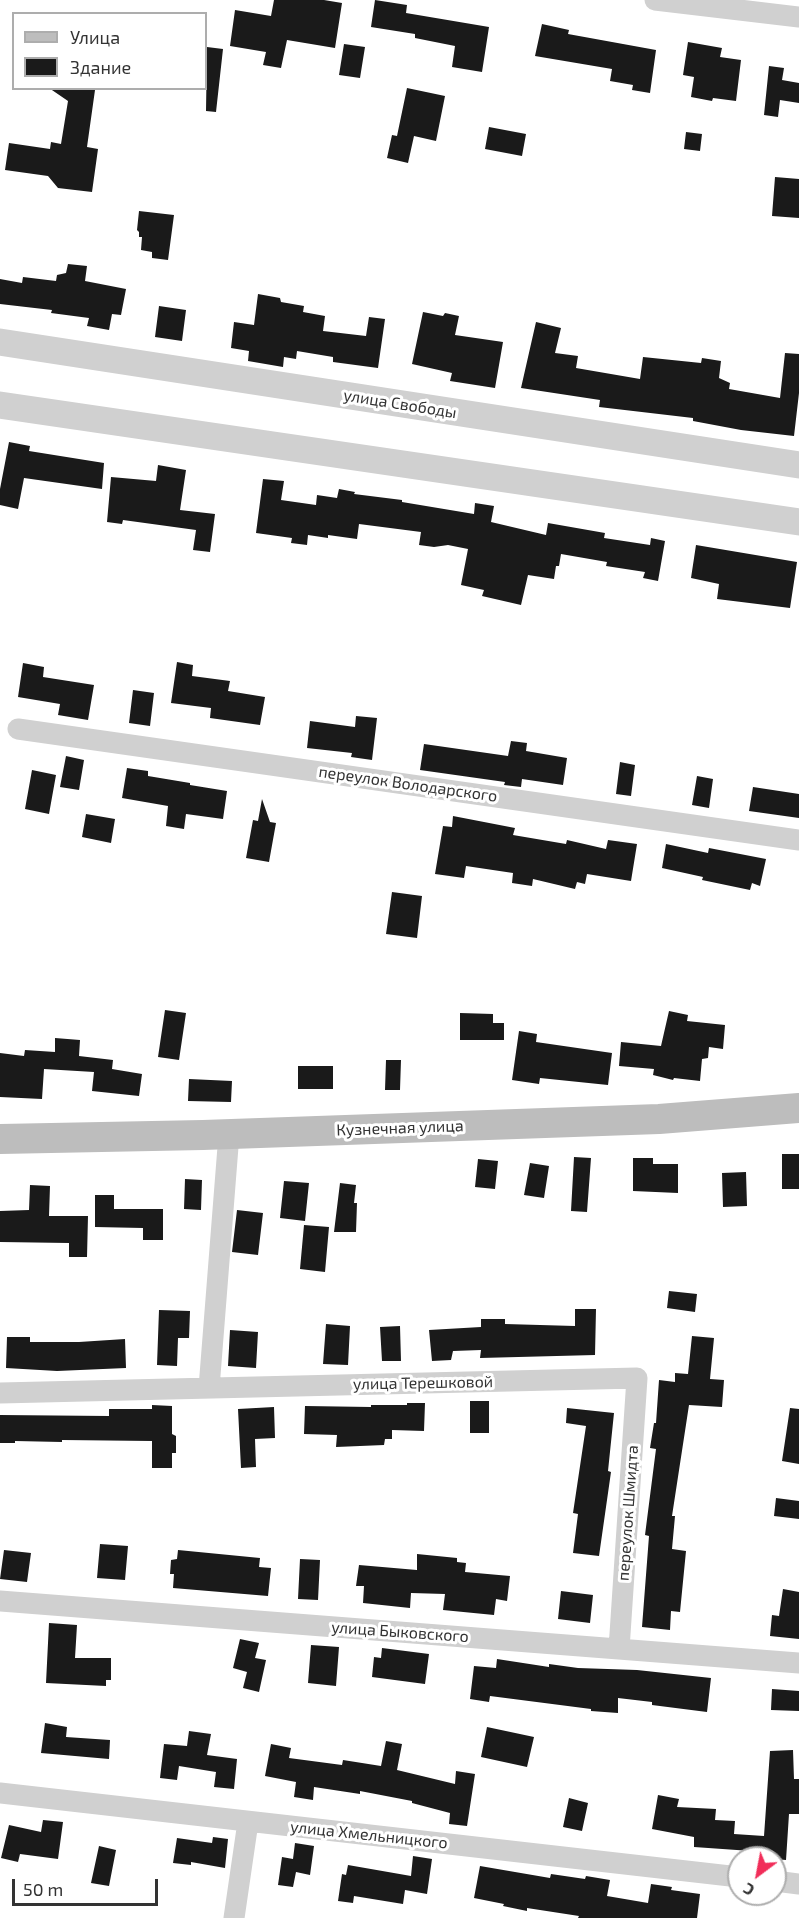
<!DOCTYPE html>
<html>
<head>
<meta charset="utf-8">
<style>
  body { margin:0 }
  #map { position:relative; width:799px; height:1918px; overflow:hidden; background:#fff; font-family:"Exo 2",sans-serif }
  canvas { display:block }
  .legend { position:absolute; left:12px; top:12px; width:195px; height:78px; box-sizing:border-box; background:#fff; border:2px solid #adadad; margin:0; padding:8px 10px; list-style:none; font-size:18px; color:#333 }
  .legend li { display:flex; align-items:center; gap:12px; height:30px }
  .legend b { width:30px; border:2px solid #adadad }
  .north { position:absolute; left:727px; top:1846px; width:60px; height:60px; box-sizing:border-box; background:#fff; border:2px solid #adadad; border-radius:50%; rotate:212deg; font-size:16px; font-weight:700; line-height:24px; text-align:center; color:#333 }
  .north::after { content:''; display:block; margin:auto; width:21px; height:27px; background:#f12d59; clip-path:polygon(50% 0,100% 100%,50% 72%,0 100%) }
  .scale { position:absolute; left:12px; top:1879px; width:146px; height:27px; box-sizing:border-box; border:3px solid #333; border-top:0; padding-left:8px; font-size:18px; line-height:21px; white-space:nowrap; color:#333; -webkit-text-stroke:4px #fff; paint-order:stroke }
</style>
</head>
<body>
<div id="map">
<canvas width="799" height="1918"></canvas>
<ul class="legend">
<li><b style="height:8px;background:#bdbdbd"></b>Улица</li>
<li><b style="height:16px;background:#1a1a1a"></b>Здание</li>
</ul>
<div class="north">С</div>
<div class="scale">50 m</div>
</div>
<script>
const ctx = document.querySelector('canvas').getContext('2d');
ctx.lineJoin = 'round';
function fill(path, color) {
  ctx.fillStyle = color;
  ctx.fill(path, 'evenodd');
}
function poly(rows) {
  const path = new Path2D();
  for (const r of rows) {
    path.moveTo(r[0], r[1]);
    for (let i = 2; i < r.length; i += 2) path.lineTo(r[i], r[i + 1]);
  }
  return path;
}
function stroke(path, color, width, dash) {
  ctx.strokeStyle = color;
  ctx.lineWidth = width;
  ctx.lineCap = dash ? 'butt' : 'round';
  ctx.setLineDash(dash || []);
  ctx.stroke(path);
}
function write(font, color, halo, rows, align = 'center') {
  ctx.font = font + ' "Exo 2",sans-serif';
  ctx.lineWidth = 6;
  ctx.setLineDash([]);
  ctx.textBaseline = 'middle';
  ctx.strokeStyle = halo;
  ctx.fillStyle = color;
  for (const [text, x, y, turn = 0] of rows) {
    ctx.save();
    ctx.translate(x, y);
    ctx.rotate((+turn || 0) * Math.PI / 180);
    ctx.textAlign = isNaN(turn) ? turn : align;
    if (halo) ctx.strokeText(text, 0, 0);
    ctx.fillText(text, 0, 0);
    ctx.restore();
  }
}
fill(poly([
  [274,0,324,0,342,3,335,48,287,40,281,68,263,65,266,52,230,46,235,10,271,16],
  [375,0,407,5,406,13,489,27,482,72,452,67,455,46,415,38,415,34,371,27],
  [542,24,569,30,568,34,656,50,650,93,632,90,633,85,610,81,612,69,535,56],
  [688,42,722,48,720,57,741,60,736,101,713,98,712,101,691,97,694,77,683,75],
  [344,44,365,47,360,78,339,75],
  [207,47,223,49,216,112,206,111],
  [769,66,784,68,782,80,799,83,799,103,780,100,778,117,764,115],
  [49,88,95,90,87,147,98,149,92,192,58,188,48,176,5,170,9,143,50,149,51,142,61,144,68,101],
  [407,88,445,96,436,141,414,136,408,163,387,158,392,135,397,136],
  [489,127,526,134,522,156,485,149],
  [686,132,702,134,700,151,684,149],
  [775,177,799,179,799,218,772,216],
  [139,211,174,215,168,260,152,258,152,252,141,250,142,237,139,237,139,232,137,230],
  [68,264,87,266,85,281,126,289,121,315,112,314,109,330,87,326,89,318,51,313,52,310,0,304,0,279,22,283,23,277,56,281,57,275,66,273],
  [258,294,280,298,281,302,304,306,303,312,325,316,323,331,366,336,369,317,385,319,378,368,333,362,333,357,297,351,296,359,284,357,283,367,248,361,249,351,231,348,234,322,254,325],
  [159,306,186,310,182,341,155,337],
  [423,312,443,316,445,313,459,316,455,335,503,342,495,388,450,381,452,373,412,364],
  [536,322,561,328,555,353,578,356,576,368,640,379,643,357,701,363,702,358,721,361,719,378,730,383,729,389,780,398,785,353,799,354,799,393,794,436,741,430,693,421,693,418,599,407,600,400,521,388],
  [9,442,30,446,29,451,104,463,102,489,24,478,18,509,0,505,0,489],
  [158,465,186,470,180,510,215,514,210,552,193,550,196,530,123,520,122,524,107,522,111,477,156,481],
  [263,479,284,481,281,500,316,505,317,495,337,498,339,489,355,492,354,494,402,500,402,502,474,514,475,503,494,506,491,522,546,535,548,523,605,533,604,538,650,545,651,538,665,541,658,581,643,578,645,572,606,566,607,562,561,554,559,566,556,566,554,579,528,575,521,605,482,596,484,590,461,585,468,549,448,545,434,547,419,545,421,532,359,524,357,539,328,535,328,538,308,535,307,545,291,543,292,538,256,533],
  [696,545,797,562,790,608,717,599,719,584,691,578],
  [177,662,193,665,192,676,230,681,228,691,265,697,260,725,210,718,211,708,171,703],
  [23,663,44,667,43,677,94,685,88,720,58,715,60,704,18,697],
  [133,690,154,693,150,726,129,723],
  [356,716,377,718,372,760,351,757,352,753,307,748,310,721,355,727],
  [511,741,527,743,526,751,567,758,563,785,522,779,521,787,504,785,505,782,420,770,424,744,508,756],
  [66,756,84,760,79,790,60,787],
  [620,762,635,765,631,796,616,794],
  [127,768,148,771,148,776,190,783,190,785,227,791,223,819,186,814,184,829,166,826,168,806,122,798],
  [32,770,56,775,49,814,25,809],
  [697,776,713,779,709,808,692,805],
  [753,787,799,794,799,818,749,811],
  [262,799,270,822,276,823,269,862,246,858,253,820,258,821],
  [86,814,115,819,111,843,82,837],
  [453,816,515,828,513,835,566,844,567,840,606,849,608,840,637,844,631,881,587,874,585,884,577,882,575,889,533,879,532,886,512,883,513,873,466,866,464,878,435,874,443,826,452,827],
  [666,844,708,853,709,848,766,859,760,886,752,883,750,890,702,880,703,877,662,868],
  [392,892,422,896,417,938,386,934],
  [165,1010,186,1013,179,1060,158,1057],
  [669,1011,688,1015,687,1021,725,1025,723,1049,709,1047,708,1058,702,1059,700,1081,674,1078,673,1080,653,1075,654,1069,619,1066,621,1042,661,1046],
  [460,1013,493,1014,493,1023,504,1023,504,1040,460,1040],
  [519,1031,537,1034,536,1042,612,1053,608,1085,540,1078,539,1084,512,1080],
  [55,1038,80,1040,79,1056,113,1060,112,1069,142,1074,139,1096,92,1091,94,1072,44,1069,42,1099,0,1097,0,1053,24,1056,25,1050,55,1052],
  [386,1060,401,1060,400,1090,385,1090],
  [298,1066,333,1066,333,1089,298,1089],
  [189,1079,232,1081,231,1102,188,1101],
  [782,1154,799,1154,799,1189,782,1189],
  [574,1157,591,1158,587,1212,571,1211],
  [633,1158,653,1158,653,1164,678,1164,678,1193,633,1191],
  [478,1159,498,1161,495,1189,475,1187],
  [530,1163,549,1166,544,1198,524,1195],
  [746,1172,747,1206,723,1207,722,1173],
  [185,1179,202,1180,201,1210,184,1209],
  [284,1181,309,1183,305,1221,280,1218],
  [340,1183,356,1185,354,1203,357,1203,356,1232,334,1232],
  [30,1185,50,1186,49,1216,88,1216,87,1257,69,1257,69,1243,0,1242,0,1211,29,1210],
  [95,1195,114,1195,114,1209,163,1209,163,1240,143,1240,143,1228,95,1227],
  [237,1210,263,1213,258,1255,232,1252],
  [304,1225,329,1227,325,1272,300,1269],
  [669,1291,697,1294,695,1312,667,1308],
  [575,1309,596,1309,595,1355,480,1358,481,1350,453,1351,451,1360,432,1361,429,1330,481,1327,481,1319,505,1319,505,1324,575,1326],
  [159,1310,190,1311,189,1338,178,1338,177,1366,157,1365],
  [326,1324,350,1326,348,1365,323,1364],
  [400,1326,401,1361,382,1361,380,1327],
  [230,1330,258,1332,256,1368,228,1366],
  [692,1336,714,1338,710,1379,724,1380,722,1407,689,1405,672,1516,675,1516,672,1549,686,1551,680,1612,671,1611,670,1630,642,1627,649,1536,645,1535,656,1449,650,1448,654,1423,656,1423,659,1380,675,1382,675,1373,688,1374],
  [7,1337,30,1337,30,1342,79,1342,125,1339,126,1368,57,1371,6,1368],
  [470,1401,489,1401,489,1433,470,1433],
  [407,1403,425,1403,424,1431,392,1430,392,1439,385,1439,384,1445,336,1447,337,1435,304,1434,305,1406,371,1407,371,1405,407,1405],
  [152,1405,172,1406,172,1434,176,1436,176,1453,172,1453,172,1468,152,1468,152,1441,62,1440,62,1442,15,1441,15,1443,0,1443,0,1415,109,1416,109,1409,152,1409],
  [274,1407,275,1438,255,1439,256,1467,241,1468,238,1409],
  [567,1408,614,1413,608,1471,611,1472,599,1556,573,1553,578,1514,573,1513,586,1426,566,1423],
  [790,1408,799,1409,799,1464,782,1461],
  [776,1498,799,1501,799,1519,774,1516],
  [100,1544,128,1546,125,1580,97,1578],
  [4,1550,31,1553,27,1582,0,1579],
  [178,1550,260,1558,259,1567,271,1568,268,1596,173,1588,174,1574,170,1574,171,1560,177,1559],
  [417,1554,457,1558,457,1562,466,1563,465,1572,510,1576,507,1601,496,1599,494,1615,443,1610,445,1594,411,1593,410,1608,363,1603,364,1586,356,1586,359,1565,417,1570],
  [300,1559,320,1560,318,1600,298,1599],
  [783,1589,799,1592,799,1639,770,1636,772,1615,779,1616],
  [561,1591,593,1595,590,1623,558,1619],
  [49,1623,77,1625,75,1658,111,1658,111,1680,106,1680,106,1686,46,1683],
  [240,1639,259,1643,255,1658,266,1660,259,1692,243,1688,247,1672,233,1668],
  [311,1645,339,1647,336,1686,308,1683],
  [382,1648,429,1654,425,1684,372,1677,374,1657,381,1658],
  [497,1659,549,1667,549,1664,578,1668,637,1670,711,1678,707,1712,652,1705,652,1702,618,1698,618,1713,591,1711,591,1709,490,1696,489,1702,470,1699,474,1666,496,1668],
  [772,1689,799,1691,799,1711,771,1710],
  [45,1723,67,1727,66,1737,110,1740,109,1759,41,1753],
  [487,1727,534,1737,527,1767,481,1757],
  [189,1731,211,1734,207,1755,237,1759,234,1789,214,1787,216,1772,179,1766,177,1780,160,1778,164,1744,187,1746],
  [386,1741,402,1744,397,1770,455,1784,456,1771,475,1774,467,1826,449,1824,450,1813,412,1803,412,1801,360,1791,360,1794,314,1787,313,1800,294,1797,296,1782,265,1776,271,1744,291,1748,289,1758,342,1765,343,1760,381,1766],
  [793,1750,794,1779,799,1779,799,1814,789,1814,786,1860,750,1857,751,1851,694,1847,694,1837,652,1829,658,1795,679,1799,677,1807,716,1809,715,1820,735,1821,734,1834,764,1836,770,1751],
  [569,1798,588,1803,582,1831,563,1827],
  [43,1820,63,1822,58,1859,20,1854,18,1862,1,1858,9,1825,41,1832],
  [213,1837,228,1839,225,1868,191,1862,191,1865,173,1863,177,1838,212,1843],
  [295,1843,314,1846,310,1875,296,1872,293,1887,278,1885,282,1857,293,1859],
  [99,1846,116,1850,109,1886,91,1883],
  [413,1856,432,1859,427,1894,405,1890,403,1904,354,1896,353,1903,338,1901,342,1874,346,1875,348,1865,411,1876],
  [480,1866,550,1878,551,1874,585,1879,586,1876,610,1880,607,1896,648,1903,651,1884,672,1887,671,1890,700,1894,697,1918,578,1918,579,1916,527,1908,527,1911,503,1906,504,1904,474,1898]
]), '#1a1a1a');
stroke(poly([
  [655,0,799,17],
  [18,729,799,840],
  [209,1388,229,1134],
  [0,1393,637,1378,619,1649],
  [0,1601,799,1663],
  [0,1793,739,1877],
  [775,1881,799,1884],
  [234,1918,248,1822]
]), '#d0d0d0', 21);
stroke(poly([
  [0,342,799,465],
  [0,405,799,522]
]), '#d0d0d0', 27);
stroke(poly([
  [0,1139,203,1135,659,1119,799,1108]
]), '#bdbdbd', 30);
write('16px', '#333', '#fff', [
  ["улица Свободы",400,404,9],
  ["переулок Володарского",408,784,8],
  ["Кузнечная улица",400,1128,-2],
  ["улица Терешковой",423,1383,-1],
  ["переулок Шмидта",628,1513,-86],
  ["улица Быковского",400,1632,4],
  ["улица Хмельницкого",369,1835,6]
]);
</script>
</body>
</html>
